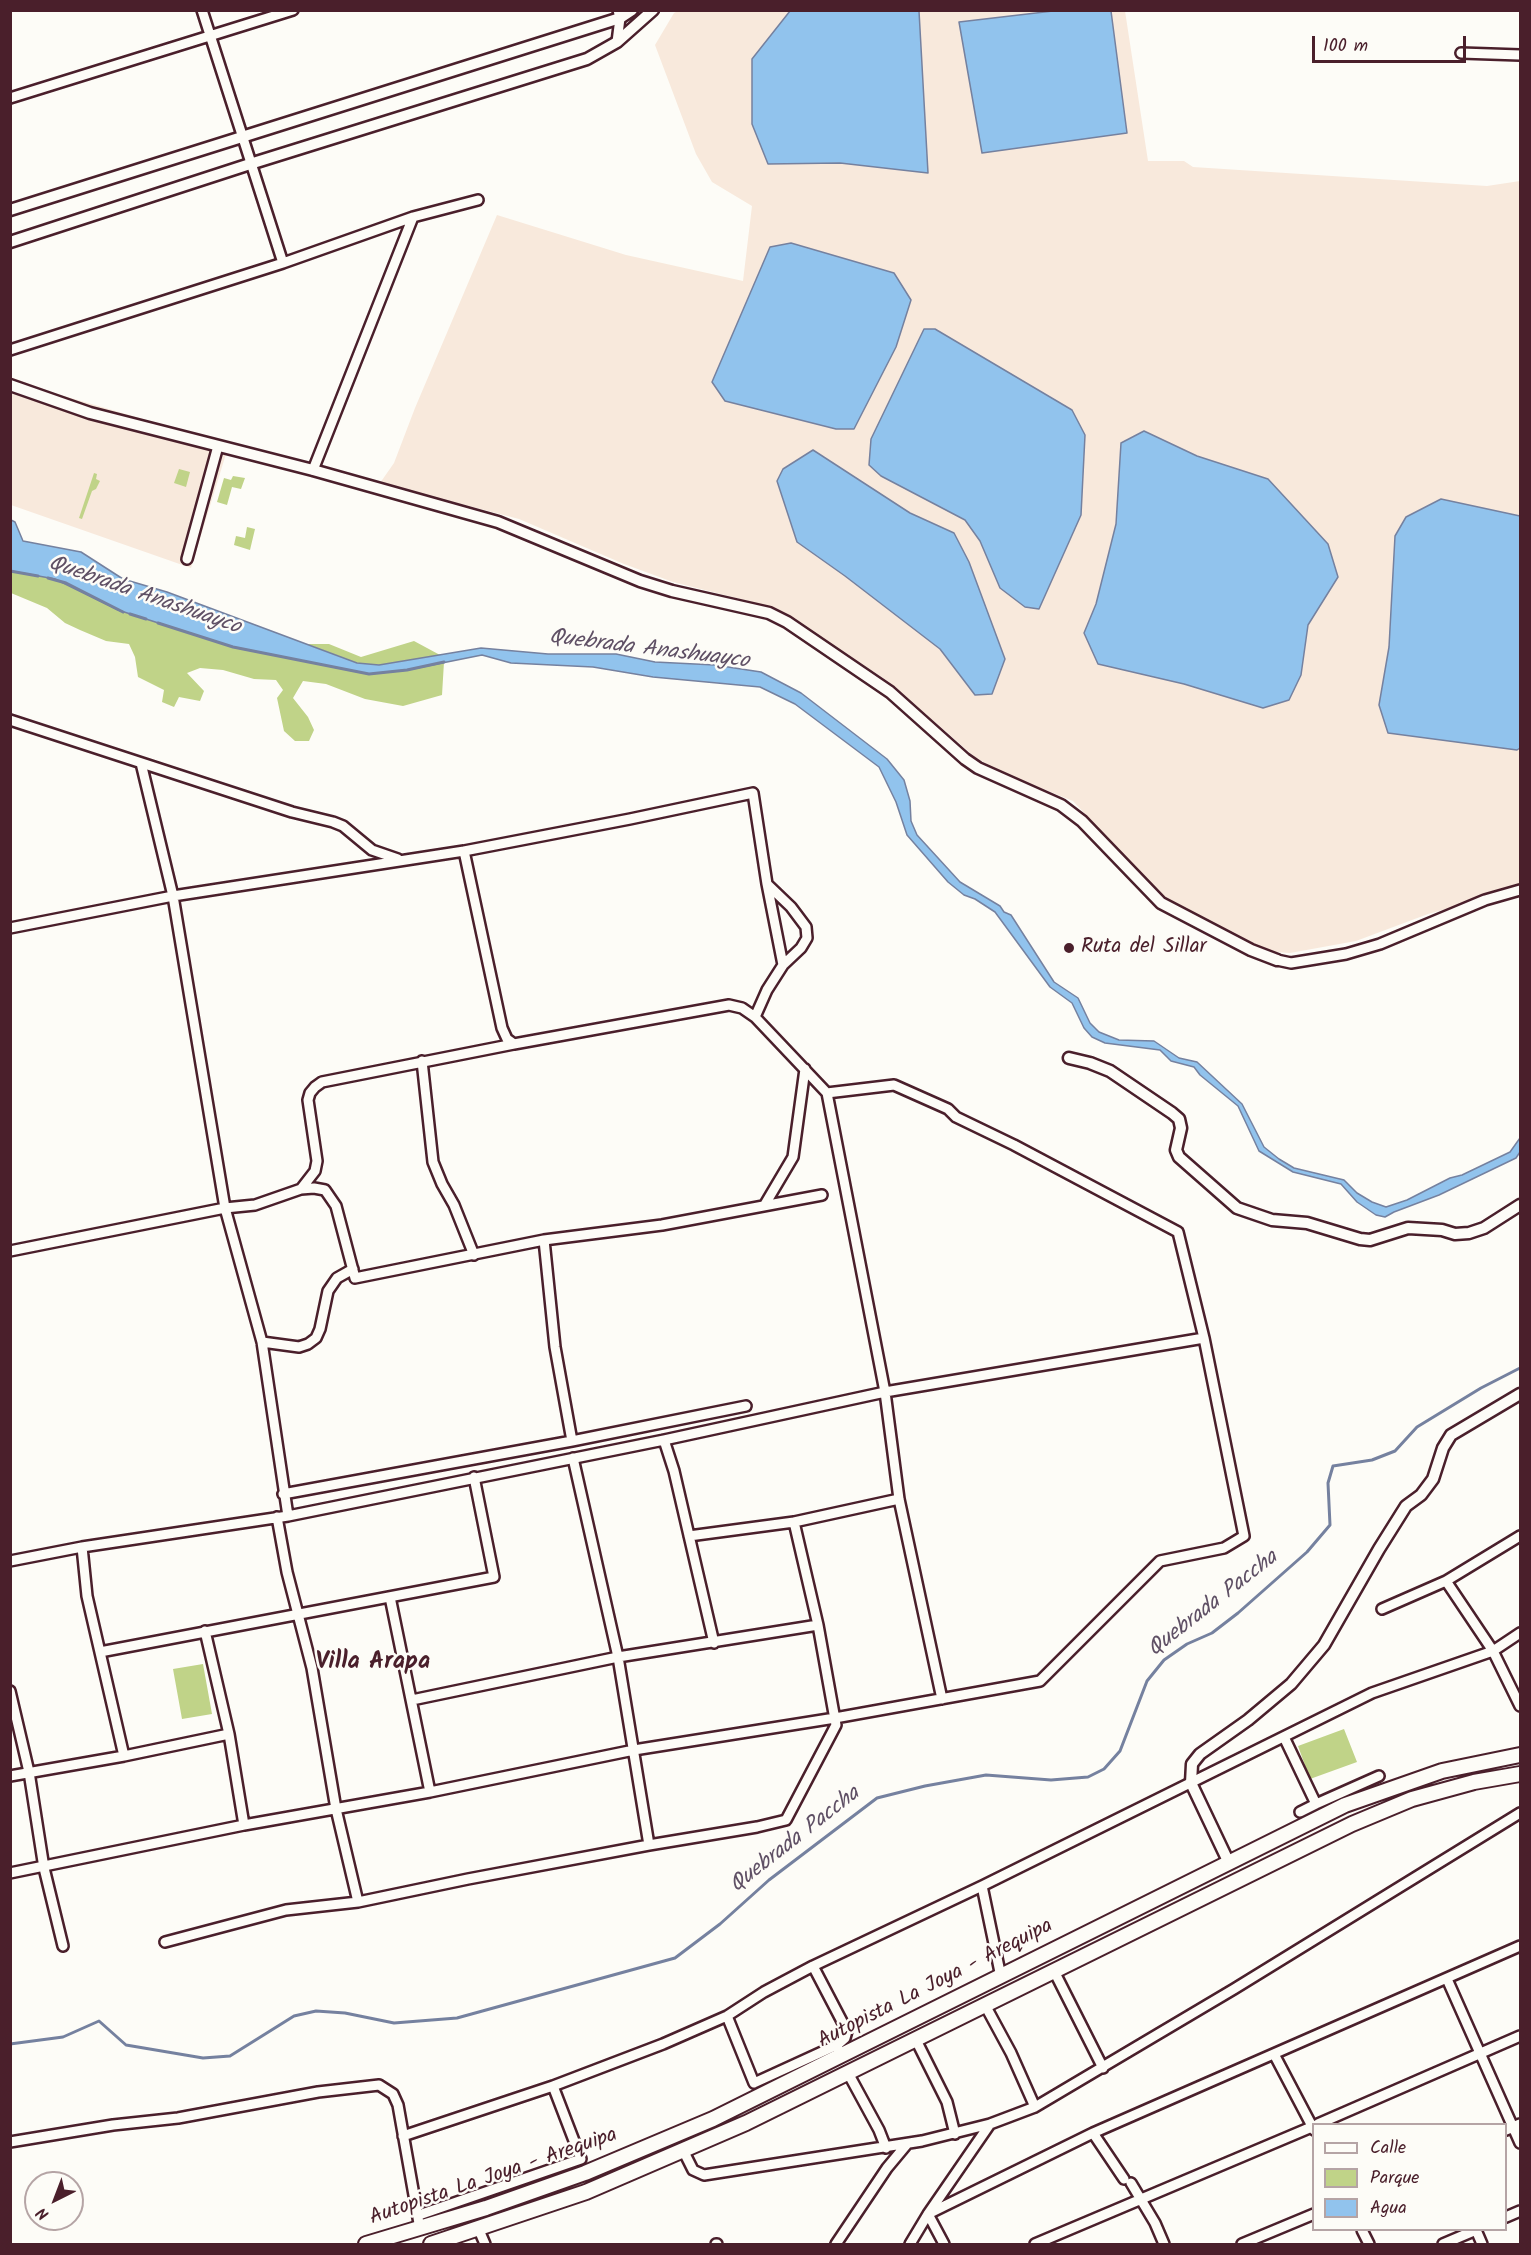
<!DOCTYPE html>
<html>
<head>
<meta charset="utf-8">
<style>
  body { margin:0 }
  #map { position:relative; width:1531px; height:2255px; overflow:hidden; background:#fdfcf7; font-family:Kalam,sans-serif }
  canvas { display:block }
  .frame { position:absolute; inset:0; border:12px solid #4a1f2b; pointer-events:none }
  .legend { position:absolute; left:1312px; top:2123px; width:195px; height:108px; box-sizing:border-box; background:#fdfcf7; border:2px solid #b5a4a5; margin:0; padding:8px 10px; list-style:none; font-size:18px; color:#4a1f2b }
  .legend li { display:flex; align-items:center; gap:12px; height:30px }
  .legend b { width:30px; border:2px solid #b5a4a5 }
  .north { position:absolute; left:24px; top:2171px; width:60px; height:60px; box-sizing:border-box; background:#fdfcf7; border:2px solid #b5a4a5; border-radius:50%; rotate:222deg; font-size:16px; font-weight:700; line-height:24px; text-align:center; color:#4a1f2b }
  .north::after { content:''; display:block; margin:auto; width:21px; height:27px; background:#4a1f2b; clip-path:polygon(50% 0,100% 100%,50% 72%,0 100%) }
  .scale { position:absolute; left:1312px; top:36px; width:154px; height:27px; box-sizing:border-box; border:3px solid #4a1f2b; border-top:0; padding-left:8px; font-size:18px; line-height:21px; white-space:nowrap; color:#4a1f2b; -webkit-text-stroke:4px #fdfcf7; paint-order:stroke }
</style>
</head>
<body>
<div id="map">
<canvas width="1531" height="2255"></canvas>
<div class="frame"></div>
<ul class="legend">
<li><b style="height:8px;background:#fdfcf7"></b>Calle</li>
<li><b style="height:16px;background:#c0d388"></b>Parque</li>
<li><b style="height:16px;background:#91c3ed"></b>Agua</li>
</ul>
<div class="north">N</div>
<div class="scale">100 m</div>
</div>
<script>
const ctx = document.querySelector('canvas').getContext('2d');
ctx.lineJoin = 'round';
function fill(path, color) {
  ctx.fillStyle = color;
  ctx.fill(path, 'evenodd');
}
function poly(rows) {
  const path = new Path2D();
  for (const r of rows) {
    path.moveTo(r[0], r[1]);
    for (let i = 2; i < r.length; i += 2) path.lineTo(r[i], r[i + 1]);
  }
  return path;
}
function stroke(path, color, width, dash) {
  ctx.strokeStyle = color;
  ctx.lineWidth = width;
  ctx.lineCap = dash ? 'butt' : 'round';
  ctx.setLineDash(dash || []);
  ctx.stroke(path);
}
function write(font, color, halo, rows, align = 'center') {
  ctx.font = font + ' Kalam,sans-serif';
  ctx.lineWidth = 5;
  ctx.setLineDash([]);
  ctx.textBaseline = 'middle';
  ctx.strokeStyle = halo;
  ctx.fillStyle = color;
  for (const [text, x, y, turn = 0] of rows) {
    ctx.save();
    ctx.translate(x, y);
    ctx.rotate((+turn || 0) * Math.PI / 180);
    ctx.textAlign = isNaN(turn) ? turn : align;
    if (halo) ctx.strokeText(text, 0, 0);
    ctx.fillText(text, 0, 0);
    ctx.restore();
  }
}
fill(poly([
  [680,10,950,10,951,12,969,10,1125,11,1148,161,1184,161,1193,167,1487,186,1520,181,1520,889,1428,914,1356,941,1290,953,1263,951,1210,921,1175,907,1161,895,1073,801,1001,772,976,758,889,682,797,621,768,606,673,582,624,564,519,519,380,483,394,463,415,408,497,215,626,255,743,281,752,206,712,182,696,154,655,45,674,13],
  [11,377,57,394,229,444,191,568,11,505]
]), '#f8e9dc');
fill(poly([
  [179,469,190,472,186,487,174,483],
  [94,473,97,474,96,479,100,481,96,489,92,491,82,519,79,518],
  [233,476,245,478,241,489,232,487,227,505,217,502,224,478,231,480],
  [247,527,255,529,250,550,234,545,236,536,245,538],
  [10,571,55,579,118,610,233,647,369,674,407,670,444,662,442,695,403,706,365,699,326,684,303,681,293,698,308,717,314,730,309,741,295,741,284,731,277,698,283,690,276,680,254,679,223,670,200,668,187,673,204,691,200,701,179,697,174,707,162,702,164,690,138,677,135,657,129,644,106,641,80,630,65,623,47,608,11,593],
  [414,641,440,655,379,665,357,663,307,644,329,644,361,657],
  [203,1664,212,1714,182,1719,173,1669],
  [1344,1729,1357,1762,1310,1779,1298,1746]
]), '#c0d388');
const water = poly([
  [790,11,919,11,928,173,840,163,768,164,752,124,752,59,790,11],
  [1053,11,1111,11,1127,133,982,153,959,22,1053,11],
  [791,243,894,273,911,300,896,347,854,429,836,429,725,401,712,382,770,247,791,243],
  [924,329,935,329,1072,410,1085,435,1081,515,1039,609,1025,607,1000,588,980,541,965,520,881,476,869,465,871,439,924,329],
  [1144,431,1197,456,1268,479,1328,544,1338,577,1308,625,1301,675,1289,700,1263,708,1184,684,1098,664,1084,633,1096,604,1116,524,1121,443,1144,431],
  [813,450,910,513,954,533,969,562,1005,659,992,694,975,695,940,649,845,576,797,542,777,481,783,469,813,450],
  [1441,499,1520,516,1520,748,1517,750,1388,733,1379,705,1389,647,1395,536,1406,517,1441,499],
  [11,520,15,522,23,541,81,552,123,579,167,592,357,663,379,665,481,648,548,654,616,654,655,662,715,665,761,672,801,693,887,759,904,780,910,801,911,821,917,835,960,882,1000,906,1004,912,1011,915,1054,982,1078,998,1090,1023,1099,1032,1119,1040,1154,1041,1179,1058,1197,1062,1242,1104,1264,1147,1279,1159,1294,1168,1344,1180,1357,1193,1372,1202,1386,1207,1407,1200,1450,1178,1462,1175,1510,1152,1520,1138,1520,1152,1516,1158,1439,1195,1394,1212,1385,1217,1376,1215,1357,1202,1341,1184,1293,1172,1259,1151,1238,1106,1200,1075,1194,1067,1171,1061,1160,1050,1105,1043,1092,1037,1084,1028,1072,1003,1050,987,995,912,975,899,964,895,948,882,907,835,896,802,879,767,795,704,760,687,653,677,593,667,511,663,482,655,407,670,369,674,233,647,118,610,55,579,11,571,11,520]
]);
fill(water, '#91c3ed');
stroke(water, '#75819f', 1.5);
stroke(poly([
  [10,571,38,576],
  [48,578,66,583,123,612],
  [130,614,146,619],
  [158,623,233,647,369,674,407,670,444,662],
  [10,2044,63,2037,99,2021,126,2045,203,2058,230,2056,294,2016,316,2011,345,2013,394,2023,457,2018,675,1958,720,1924,769,1880,877,1798,925,1786,986,1775,1051,1780,1088,1777,1104,1769,1120,1751,1147,1681,1164,1660,1187,1644,1212,1633,1238,1613,1307,1552,1330,1525,1328,1483,1333,1466,1372,1460,1395,1451,1417,1427,1481,1388,1520,1368]
]), '#75819f', 3);
const minor = poly([
  [202,10,283,263],
  [617,42,620,18,618,10],
  [1461,53,1520,55],
  [10,98,293,10],
  [10,350,283,263,413,217,478,200],
  [313,470,413,217],
  [187,559,218,446],
  [10,720,292,812,333,822,343,826,372,850,398,859],
  [141,763,173,896,225,1208,262,1342,288,1516],
  [464,851,502,1028,507,1039,514,1044,729,1005,742,1008,755,1017,827,1093,885,1392,899,1499,942,1699],
  [767,884,791,907,806,927,807,938,801,948,783,965],
  [10,928,173,896,464,851,630,819,753,793,767,884,783,965,767,990,755,1017],
  [1277,960,1291,963,1346,954,1380,944,1485,900,1520,890],
  [422,1061,433,1162,442,1184,454,1205,474,1255],
  [301,1189,315,1171,317,1161,308,1100,310,1093,315,1087,322,1082,514,1044],
  [764,1206,793,1157,805,1069],
  [544,1240,555,1347,572,1441],
  [10,1251,225,1208,255,1205,301,1189,314,1188,325,1190,336,1206,355,1278,544,1240,662,1225,822,1195],
  [262,1342,299,1347,308,1344,316,1338,320,1329,328,1291,337,1278,353,1269],
  [664,1440,674,1471,714,1643],
  [573,1458,618,1657,649,1845],
  [283,1494,572,1441,746,1406],
  [277,1517,287,1572,312,1668,336,1809,358,1902],
  [689,1536,794,1522,899,1499],
  [82,1547,87,1596,124,1756],
  [10,1561,82,1547,288,1516,664,1440,885,1392,1204,1338],
  [1446,1581,1493,1651,1520,1706],
  [390,1597,430,1792],
  [1382,1609,1446,1581,1520,1536],
  [205,1631,229,1734,244,1825],
  [100,1652,494,1577,474,1477],
  [10,1691,29,1772,44,1868,63,1946],
  [412,1700,618,1657,818,1625],
  [1284,1737,1316,1804,1379,1776],
  [10,1776,124,1756,229,1734],
  [1300,1812,1316,1804],
  [10,1873,244,1825,430,1792,634,1750,835,1718,1040,1681,1160,1561,1224,1548,1244,1536,1204,1338,1178,1232,1014,1145,956,1117,948,1109,894,1085,827,1093],
  [982,1886,1001,1977],
  [165,1942,286,1910,358,1902,468,1879,649,1845,757,1827,786,1820,836,1725,818,1625,794,1522],
  [813,1966,847,2031,845,2038,837,2045,838,2049],
  [1054,1971,1103,2068],
  [1447,1979,1520,2143],
  [985,2005,1011,2053,1035,2107],
  [727,2016,754,2083,837,2045],
  [916,2040,947,2102,955,2134],
  [1274,2054,1314,2130],
  [848,2073,879,2130,886,2148],
  [1318,2124,1520,2036],
  [1506,2130,1520,2124],
  [1093,2133,1124,2179],
  [403,2136,553,2086,663,2044,727,2016,764,1992,813,1966,982,1886,1372,1693,1493,1651,1520,1633],
  [10,2142,113,2125,178,2118,318,2092,379,2085,393,2094,398,2105,420,2229],
  [684,2152,693,2170,704,2175,922,2141,990,2124,1035,2107,1234,1989,1520,1813],
  [1131,2183,1155,2223,1164,2244],
  [419,2215,581,2159,553,2086],
  [1506,2217,1520,2211],
  [479,2230,485,2244],
  [1362,2230,1369,2244],
  [1476,2230,1482,2244],
  [716,2244,717,2244],
  [836,2244,887,2168,907,2144],
  [910,2244,928,2214,990,2124],
  [944,2244,928,2214,1093,2133,1520,1946],
  [1035,2244,1314,2126],
  [1242,2244,1314,2214],
  [1443,2244,1476,2230]
]);
const tertiary = poly([
  [10,210,620,18,632,10],
  [10,242,250,164,587,59,617,42,653,10],
  [10,385,90,413,313,470,498,522,640,581,672,591,769,613,787,622,890,692,965,759,978,768,1061,805,1082,821,1161,903,1251,950,1277,960],
  [1069,1058,1090,1063,1110,1071,1172,1113,1179,1119,1181,1128,1176,1150,1179,1157,1237,1208,1272,1220,1307,1223,1360,1239,1370,1240,1408,1228,1442,1230,1455,1234,1469,1233,1484,1228,1520,1205],
  [1229,1863,1191,1783,1192,1764,1200,1754,1248,1720,1291,1684,1324,1645,1379,1549,1406,1506,1421,1495,1433,1479,1443,1448,1451,1435,1520,1394]
]);
const primary = poly([
  [366,2244,486,2208,585,2173,713,2119,1345,1805,1442,1771,1520,1755],
  [431,2244,586,2192,746,2123,1352,1824,1412,1799,1474,1782,1520,1774]
]);
stroke(minor, '#4a1f2b', 14);
stroke(tertiary, '#4a1f2b', 15);
stroke(primary, '#4a1f2b', 18);
stroke(minor, '#fdfcf7', 9);
stroke(tertiary, '#fdfcf7', 10);
stroke(primary, '#fdfcf7', 14);
for (const [x, y, r, color] of [
  [1069,948,6,"#4a1f2b"]
]) {
  const dot = new Path2D();
  dot.arc(x, y, r, 0, 2 * Math.PI);
  ctx.fillStyle = color;
  ctx.fill(dot);
  stroke(dot, '#fdfcf7', 2);
}
write('21px', '#4a1f2b', '#fdfcf7', [
  ["Ruta del Sillar",1081,948]
], 'left');
write('21px', '#4a1f2b', '#fdfcf7', [
  ["Autopista La Joya - Arequipa",936,1985,-27],
  ["Autopista La Joya - Arequipa",494,2178,-19]
]);
write('italic 22px', '#5f5065', '#fdfcf7', [
  ["Quebrada Anashuayco",144,597,19],
  ["Quebrada Anashuayco",649,651,7],
  ["Quebrada Paccha",1214,1605,-38],
  ["Quebrada Paccha",796,1841,-38]
]);
write('bold 24px', '#4a1f2b', '#fdfcf7', [
  ["Villa Arapa",373,1664]
]);
</script>
</body>
</html>
